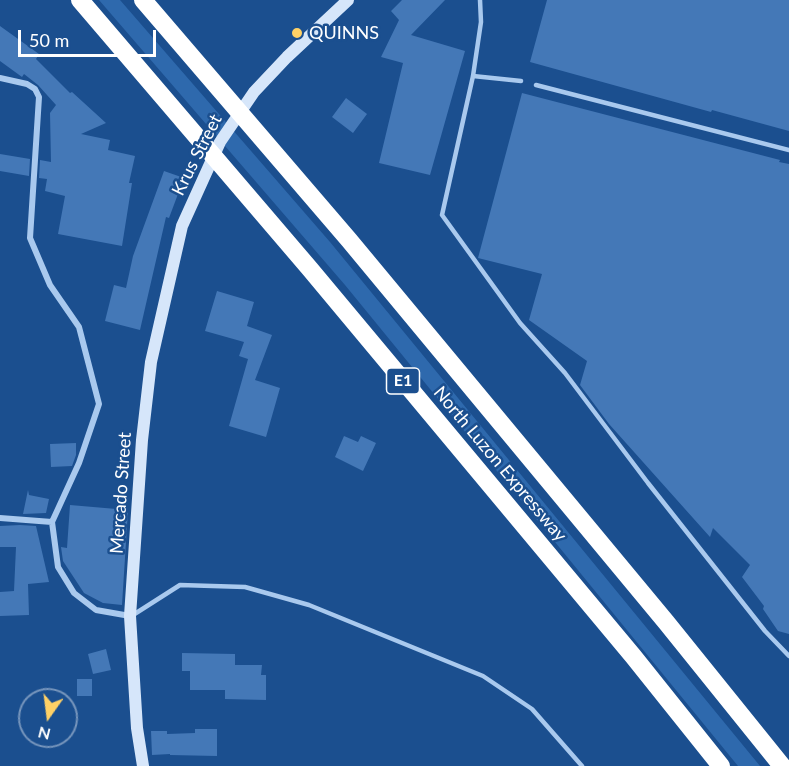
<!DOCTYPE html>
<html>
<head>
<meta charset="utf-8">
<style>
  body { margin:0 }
  #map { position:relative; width:789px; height:766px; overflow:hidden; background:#1b4f8f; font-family:Lato,sans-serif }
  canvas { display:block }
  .north { position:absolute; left:18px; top:688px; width:60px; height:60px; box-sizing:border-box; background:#1b4f8f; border:2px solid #7695bc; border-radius:50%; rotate:194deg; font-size:16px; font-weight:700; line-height:24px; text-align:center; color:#fff }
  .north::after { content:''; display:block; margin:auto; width:21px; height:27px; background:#ffd166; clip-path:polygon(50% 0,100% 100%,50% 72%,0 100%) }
  .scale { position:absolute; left:18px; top:30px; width:138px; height:27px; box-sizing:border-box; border:3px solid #fff; border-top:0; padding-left:8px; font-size:18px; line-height:21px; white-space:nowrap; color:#fff; -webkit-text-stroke:4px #1b4f8f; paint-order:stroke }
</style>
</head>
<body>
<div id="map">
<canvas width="789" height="766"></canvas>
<div class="north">N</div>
<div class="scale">50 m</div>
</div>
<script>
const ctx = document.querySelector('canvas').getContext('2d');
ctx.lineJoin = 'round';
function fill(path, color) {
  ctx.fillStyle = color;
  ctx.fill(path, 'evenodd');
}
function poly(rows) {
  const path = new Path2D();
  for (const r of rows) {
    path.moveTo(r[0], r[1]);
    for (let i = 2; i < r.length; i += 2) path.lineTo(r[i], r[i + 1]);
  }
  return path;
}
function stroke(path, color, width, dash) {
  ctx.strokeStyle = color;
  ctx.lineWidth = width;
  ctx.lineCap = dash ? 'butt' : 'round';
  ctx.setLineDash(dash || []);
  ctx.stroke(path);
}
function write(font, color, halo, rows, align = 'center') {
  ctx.font = font + ' Lato,sans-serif';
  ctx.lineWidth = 5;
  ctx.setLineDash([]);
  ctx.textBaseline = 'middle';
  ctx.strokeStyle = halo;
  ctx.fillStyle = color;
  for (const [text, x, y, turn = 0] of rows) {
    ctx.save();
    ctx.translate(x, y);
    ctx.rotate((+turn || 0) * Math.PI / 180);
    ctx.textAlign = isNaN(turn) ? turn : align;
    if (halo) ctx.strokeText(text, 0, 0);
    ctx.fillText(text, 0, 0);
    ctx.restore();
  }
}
fill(poly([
  [99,0,120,0,330,242,760,766,738,766,345,285]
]), '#2e69ad');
fill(poly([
  [402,0,445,0,411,35,465,51,430,175,379,163,403,63,381,57,399,20,391,11],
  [547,0,789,0,789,131,712,110,711,112,530,62],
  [0,26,39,54,36,59,70,93,72,92,106,123,81,134,110,140,108,150,135,156,129,183,132,183,122,246,58,234,65,196,45,191,47,179,39,178,40,160,51,162,50,113,56,105,38,85,24,74,22,77,0,61],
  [522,93,780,160,779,162,789,164,789,634,778,631,763,609,764,606,742,577,750,565,713,528,710,537,609,424,580,385,587,361,529,320,542,274,478,258],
  [346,98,367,114,353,133,332,117],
  [0,154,30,159,29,176,0,171],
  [164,171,184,178,169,218,166,217,140,330,105,321,114,285,126,288,133,256],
  [217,291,254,302,247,326,272,335,255,380,280,388,266,437,229,426,248,359,239,356,244,342,205,331],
  [344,436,358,442,361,436,376,443,363,471,335,457],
  [76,443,76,455,72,466,51,467,50,444],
  [28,490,29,495,49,499,46,513,23,514],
  [70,505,128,510,122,605,103,603,84,593,63,561,61,547,67,548],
  [20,525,36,526,49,582,28,584,29,615,0,616,0,592,14,591,16,547,0,547,0,526],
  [106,649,111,670,93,674,88,654],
  [182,653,235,654,235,665,262,665,261,675,266,675,266,700,225,699,225,690,190,690,190,671,182,671],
  [77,679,92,679,92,696,77,696],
  [195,729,217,729,217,756,170,755,170,754,152,755,151,731,167,731,167,734,195,733]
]), '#4478b7');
stroke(poly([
  [480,0,481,22,473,76,442,215,520,323,565,373,648,483,765,631,789,656],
  [473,76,521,81],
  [536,85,789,150],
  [133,615,180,585,245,587,309,605,483,676,532,709,582,766]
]), '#a9c9ee', 4.5);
stroke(poly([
  [0,78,27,84,35,89,39,97,30,238,50,285,79,327,99,404,79,463,52,522,58,567,74,593,96,610,130,616],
  [0,518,52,522]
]), '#a9c9ee', 6);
stroke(poly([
  [143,766,137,728,130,616,142,440,151,362,182,226,220,142,254,92,287,57,348,0]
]), '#d6e6fa', 12);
stroke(poly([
  [80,0,310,269,633,656,721,766],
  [143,0,349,240,666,622,782,766]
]), '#fff', 18);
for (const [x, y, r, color] of [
  [297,33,6,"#ffd166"]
]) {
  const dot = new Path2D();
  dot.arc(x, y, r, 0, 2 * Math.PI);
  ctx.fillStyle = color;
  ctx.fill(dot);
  stroke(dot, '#1b4f8f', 2);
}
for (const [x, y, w] of [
  [403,381,33]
]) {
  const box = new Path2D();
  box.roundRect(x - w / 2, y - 13, w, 26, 4.5);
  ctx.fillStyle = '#1b4f8f';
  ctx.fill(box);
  stroke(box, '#fff', 1.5);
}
write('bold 16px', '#fff', null, [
  ["E1",403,381]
]);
write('18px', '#fff', '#1b4f8f', [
  ["QUINNS",309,33]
], 'left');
write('18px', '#fff', '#1b4f8f', [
  ["Krus Street",197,155,-63],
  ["North Luzon Expressway",500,464,50],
  ["Mercado Street",121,493,-86]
]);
</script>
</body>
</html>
